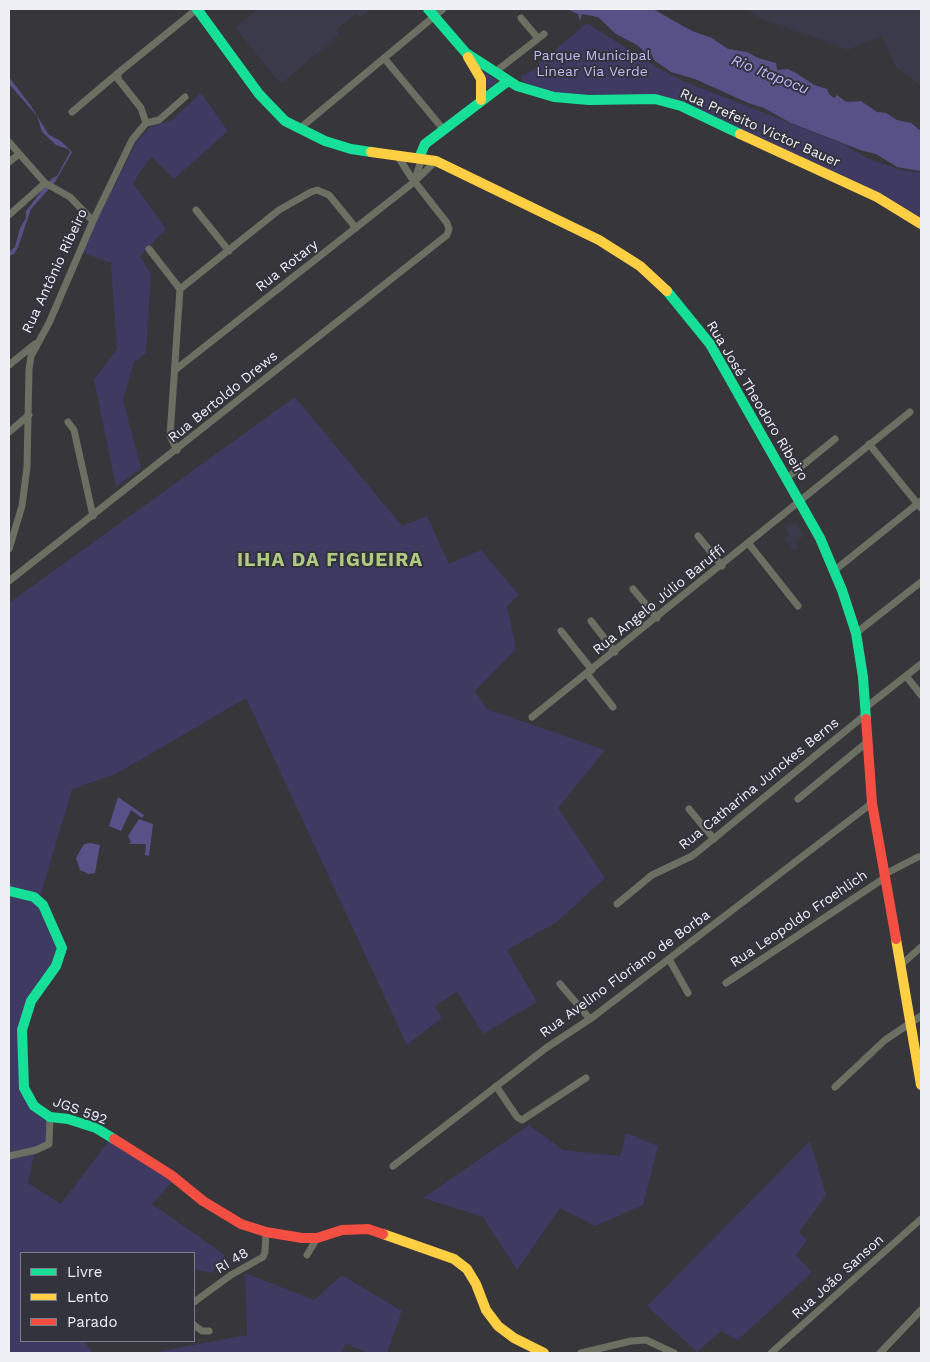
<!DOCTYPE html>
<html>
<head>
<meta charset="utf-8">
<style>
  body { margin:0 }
  #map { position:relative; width:930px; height:1362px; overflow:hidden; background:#36363b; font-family:"Work Sans",sans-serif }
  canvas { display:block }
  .frame { position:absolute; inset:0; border:10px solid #efeff6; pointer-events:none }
  .legend { position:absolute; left:20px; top:1252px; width:175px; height:90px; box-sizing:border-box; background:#33333e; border:1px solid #7e7e88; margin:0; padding:6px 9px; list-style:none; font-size:15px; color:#efeff6 }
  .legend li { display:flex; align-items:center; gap:10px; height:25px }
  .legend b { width:25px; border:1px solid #7e7e88 }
</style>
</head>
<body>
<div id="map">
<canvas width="930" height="1362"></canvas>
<div class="frame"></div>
<ul class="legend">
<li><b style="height:6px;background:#16e098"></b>Livre</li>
<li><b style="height:6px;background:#ffcf43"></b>Lento</li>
<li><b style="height:6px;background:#f24e42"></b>Parado</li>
</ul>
</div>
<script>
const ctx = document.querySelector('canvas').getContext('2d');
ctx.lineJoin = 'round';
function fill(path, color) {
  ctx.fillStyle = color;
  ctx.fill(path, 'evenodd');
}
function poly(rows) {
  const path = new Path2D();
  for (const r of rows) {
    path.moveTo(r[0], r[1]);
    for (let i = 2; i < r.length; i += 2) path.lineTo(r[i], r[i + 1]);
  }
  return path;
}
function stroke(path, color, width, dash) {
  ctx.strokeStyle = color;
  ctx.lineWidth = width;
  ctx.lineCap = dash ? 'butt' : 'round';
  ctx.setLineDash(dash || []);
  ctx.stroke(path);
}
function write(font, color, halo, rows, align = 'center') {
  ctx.font = font + ' "Work Sans",sans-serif';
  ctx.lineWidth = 4;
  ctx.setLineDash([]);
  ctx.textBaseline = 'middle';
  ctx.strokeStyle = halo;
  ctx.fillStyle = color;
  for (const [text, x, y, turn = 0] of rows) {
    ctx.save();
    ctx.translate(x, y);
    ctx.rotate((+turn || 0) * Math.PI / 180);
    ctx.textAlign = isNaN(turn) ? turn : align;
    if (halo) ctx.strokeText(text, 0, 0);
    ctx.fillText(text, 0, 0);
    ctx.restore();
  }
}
fill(poly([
  [258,9,371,9,359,18,356,14,336,30,339,35,281,84,235,28],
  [747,9,921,9,921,86,896,67,881,36,848,50,757,17],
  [796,522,804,536,795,541,799,548,794,551,784,538,789,535,785,527]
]), '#3a3a4a');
fill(poly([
  [587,23,656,67,683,81,843,144,869,159,901,170,921,173,921,219,879,193,684,103,555,93,523,82,521,74,527,74],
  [481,69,498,81,488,89,480,70],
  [201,93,228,131,174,179,151,156,133,183,166,229,140,256,151,274,146,353,134,362,123,400,141,468,116,487,94,380,117,349,111,263,81,252,137,141,151,127,172,120],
  [295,397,402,526,427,516,449,564,481,550,519,595,507,606,516,649,475,691,487,709,605,750,558,808,605,878,557,922,507,950,537,1002,483,1034,457,992,435,1006,442,1018,407,1045,246,698,116,774,72,789,40,897,62,950,28,1000,22,1089,52,1119,49,1143,34,1155,28,1183,61,1204,110,1139,175,1179,152,1204,225,1255,212,1273,194,1269,194,1253,21,1253,21,1341,84,1341,93,1353,9,1353,9,603],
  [529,1125,563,1150,620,1156,626,1133,658,1146,643,1205,595,1226,560,1208,517,1270,483,1217,423,1198],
  [810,1141,826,1195,799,1232,807,1241,796,1255,812,1272,738,1340,721,1331,697,1352,647,1306],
  [245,1273,314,1300,342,1275,402,1311,387,1353,368,1353,346,1344,341,1353,151,1353,247,1335]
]), '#3e3a62');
fill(poly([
  [567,9,653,9,692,31,712,38,728,49,747,52,758,58,776,63,777,70,788,69,796,73,814,85,827,89,829,94,834,98,837,95,846,102,861,101,877,112,886,113,897,120,911,123,921,131,921,171,897,167,876,154,863,151,791,123,764,108,748,103,695,79,671,72,654,60,650,51,646,53,637,45,616,34,598,17,582,14,580,21,578,14],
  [9,77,31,106,49,135,61,141,72,152,55,182,31,209,18,247,14,254,9,256,9,252,15,247,20,228,26,218,26,211,51,179,57,176,70,152,68,149,56,145,42,132,37,116,9,84],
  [118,797,144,815,142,818,131,810,121,831,109,826],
  [139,819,153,824,149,856,145,855,146,844,129,844,131,842,128,836],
  [91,843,100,845,95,873,89,874,80,870,76,858,84,844]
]), '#575187');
stroke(poly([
  [521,18,537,37],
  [384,58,443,129],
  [495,72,544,34],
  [72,112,118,73],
  [146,123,141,108,118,79,118,73,197,9],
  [299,129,443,9],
  [9,142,45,183,70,197,93,221],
  [9,162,19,154],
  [415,179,420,164,419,158],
  [196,210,229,251],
  [9,215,45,183],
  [149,249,180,289,170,436,177,450],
  [180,289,279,210,311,192,317,190,329,195,356,228],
  [9,365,35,344],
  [175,370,414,182,436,161],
  [68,422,74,430,93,516],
  [9,432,29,415],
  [869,444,921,508],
  [787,478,835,439],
  [698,536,722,566],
  [749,544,798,606],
  [9,549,22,506,27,467,29,369,31,356,49,323,93,221,132,140,146,123,159,120,185,97],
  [835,570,921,501],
  [9,581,447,235,449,229,447,223,411,177,397,155],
  [633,589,657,618],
  [591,621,615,652],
  [561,631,592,670],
  [856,633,921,582],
  [587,674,613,707],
  [906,676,921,695],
  [865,708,921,664],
  [532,717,910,412],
  [798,799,866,743],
  [689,809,714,839],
  [885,874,918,857],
  [617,904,652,875,692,856,701,849,865,715],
  [669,959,688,993],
  [901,965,921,947],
  [726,983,886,877],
  [560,984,590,1019],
  [496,1086,517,1117,522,1120,586,1078],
  [835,1087,885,1040,921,1016],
  [9,1156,36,1150,49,1144,50,1117],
  [393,1166,546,1048,593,1017,872,803],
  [307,1255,317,1238],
  [194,1302,231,1275,263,1257,265,1252,266,1232],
  [194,1325,202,1331,209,1331],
  [581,1353,631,1341,646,1340,674,1353],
  [771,1353,921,1219],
  [880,1353,921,1310]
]), '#6b7063', 7);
stroke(poly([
  [197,9,259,94,285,121,325,141,351,149,371,152],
  [428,9,466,53,517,86,554,97,589,100,655,99,681,106,740,134],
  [419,158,425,144,508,81],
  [667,291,710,344,820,538,842,590,856,633,863,677,866,719],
  [9,891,34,897,43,905,62,948,56,966,31,1001,22,1030,24,1088,34,1106,50,1117,68,1119,96,1128,114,1139]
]), '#16e098', 10);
stroke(poly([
  [468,57,481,79,481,100],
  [740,134,877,197,921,224],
  [371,152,436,161,599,240,640,266,667,291],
  [896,939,921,1085],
  [383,1234,454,1259,467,1269,476,1284,486,1310,498,1326,514,1338,544,1353]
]), '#ffcf43', 10);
stroke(poly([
  [866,719,872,803,896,939],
  [114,1139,171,1175,203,1201,241,1224,266,1232,302,1238,317,1238,342,1230,368,1229,383,1234]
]), '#f24e42', 10);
write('14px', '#bebcf1', '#33333e', [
  ["Parque Municipal",592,56],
  ["Linear Via Verde",592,72]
]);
write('14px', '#efeff6', '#33333e', [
  ["Rua Prefeito Victor Bauer",760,128,24],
  ["Rua Rotary",287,266,-38],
  ["Rua Antônio Ribeiro",55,271,-65],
  ["Rua Bertoldo Drews",223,397,-39],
  ["Rua José Theodoro Ribeiro",757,401,59],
  ["Rua Angelo Júlio Baruffi",659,600,-39],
  ["Rua Catharina Junckes Berns",759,784,-39],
  ["Rua Leopoldo Froehlich",799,919,-34],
  ["Rua Avelino Floriano de Borba",625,974,-36],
  ["JGS 592",80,1111,20],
  ["RI 48",232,1261,-31],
  ["Rua João Sanson",838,1277,-42]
]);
write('italic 15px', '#bcb9ff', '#33333e', [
  ["Rio Itapocu",770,75,22]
]);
ctx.letterSpacing = '1px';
write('bold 19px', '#b0ca81', '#33333e', [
  ["ILHA DA FIGUEIRA",330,560]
]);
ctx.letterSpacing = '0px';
</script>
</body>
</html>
